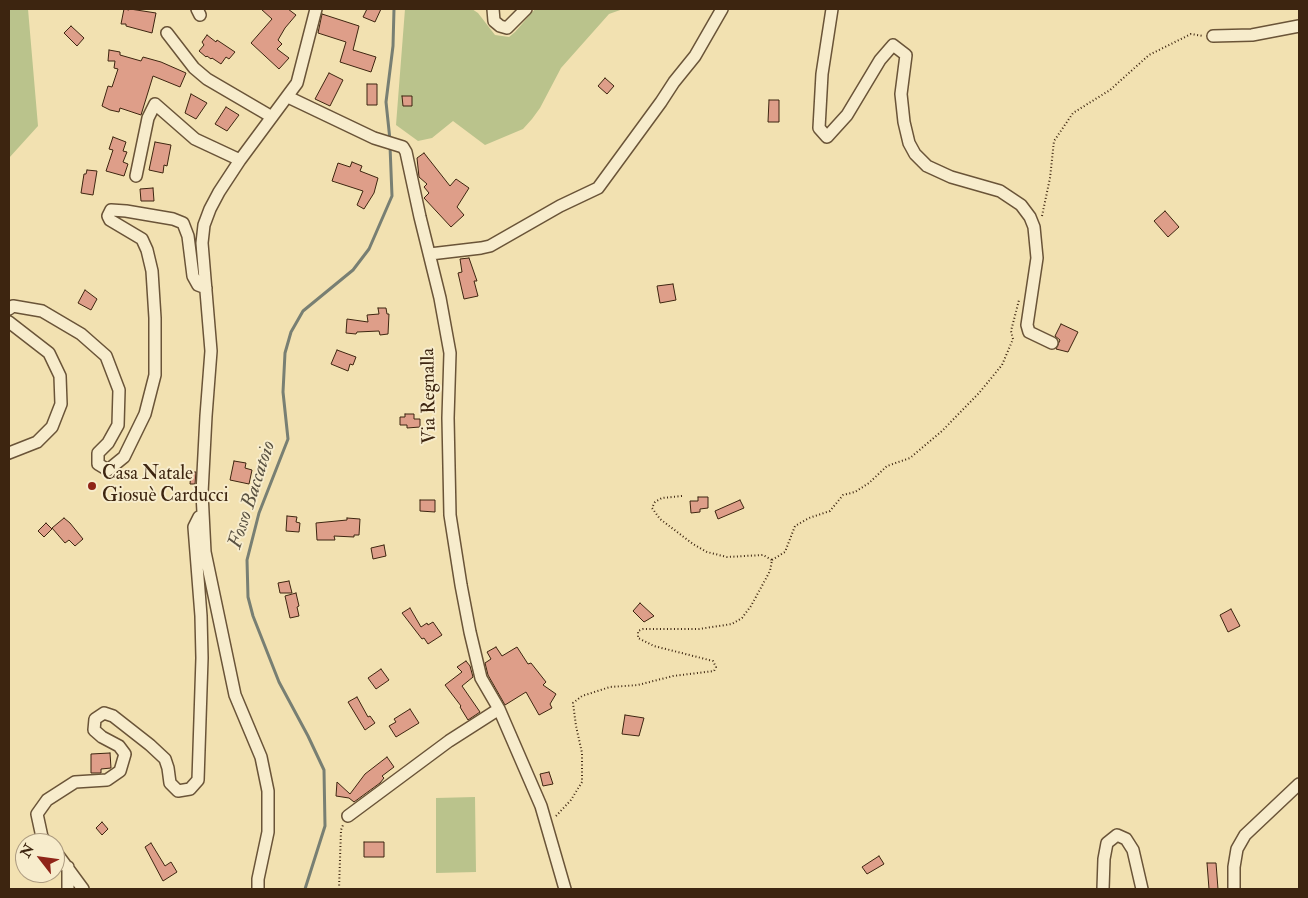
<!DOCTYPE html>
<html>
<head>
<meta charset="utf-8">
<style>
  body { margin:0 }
  #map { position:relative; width:1308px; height:898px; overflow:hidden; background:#f2e1b1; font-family:"IM FELL Double Pica",serif }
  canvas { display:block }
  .frame { position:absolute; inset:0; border:10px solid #3d2510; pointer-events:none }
  .north { position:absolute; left:15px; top:833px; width:50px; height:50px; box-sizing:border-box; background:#f7eccc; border:1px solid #ad9c81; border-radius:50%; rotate:300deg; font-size:14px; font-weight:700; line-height:20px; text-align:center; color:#3d2510 }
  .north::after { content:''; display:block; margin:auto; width:18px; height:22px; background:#8f2418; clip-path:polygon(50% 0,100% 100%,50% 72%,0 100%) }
</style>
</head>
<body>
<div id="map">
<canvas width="1308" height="898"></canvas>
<div class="frame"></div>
<div class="north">N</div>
</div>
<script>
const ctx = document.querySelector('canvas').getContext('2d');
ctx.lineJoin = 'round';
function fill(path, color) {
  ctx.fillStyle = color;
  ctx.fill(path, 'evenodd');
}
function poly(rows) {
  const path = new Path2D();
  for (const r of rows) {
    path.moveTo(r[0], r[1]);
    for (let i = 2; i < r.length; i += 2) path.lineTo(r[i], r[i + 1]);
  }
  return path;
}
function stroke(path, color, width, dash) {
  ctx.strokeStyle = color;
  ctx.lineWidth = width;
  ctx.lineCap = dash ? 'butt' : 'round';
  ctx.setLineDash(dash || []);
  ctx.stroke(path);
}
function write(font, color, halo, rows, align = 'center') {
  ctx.font = font + ' "IM FELL Double Pica",serif';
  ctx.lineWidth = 4;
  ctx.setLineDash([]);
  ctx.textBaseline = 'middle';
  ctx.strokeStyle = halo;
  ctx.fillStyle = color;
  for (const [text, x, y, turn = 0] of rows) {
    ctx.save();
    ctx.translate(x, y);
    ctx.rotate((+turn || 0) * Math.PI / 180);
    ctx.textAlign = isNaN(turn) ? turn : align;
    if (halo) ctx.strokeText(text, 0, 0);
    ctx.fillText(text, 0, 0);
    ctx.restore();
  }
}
fill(poly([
  [9,9,28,9,38,126,9,158],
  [405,9,472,9,478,13,495,35,509,37,515,32,535,9,623,9,609,14,561,68,540,108,532,119,523,129,485,145,453,121,432,138,418,141,396,125],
  [475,797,476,872,436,873,436,798]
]), '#bac38c');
stroke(poly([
  [390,140,386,102,393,46,394,9],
  [305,889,325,826,324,770,308,736,279,682,253,616,248,597,247,560,259,513,288,439,283,392,285,353,291,332,303,311,353,270,369,249,392,196,390,146]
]), '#787f73', 3);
const building = poly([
  [124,9,129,10,130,9,156,13,152,33,126,26,126,24,121,24,124,9],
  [261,9,288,9,296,15,285,28,278,40,282,44,277,49,289,58,279,69,251,43,272,19,261,9],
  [367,9,381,9,375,22,363,17,367,9],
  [322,14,359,26,353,50,376,57,371,72,340,62,346,42,318,33,322,14],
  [71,26,84,38,77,46,64,33,71,26],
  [207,35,216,42,217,40,235,52,229,59,226,57,221,64,212,58,211,59,207,56,206,57,199,51,204,45,202,42,207,35],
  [109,50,120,52,120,55,141,61,143,57,161,62,186,73,180,87,153,76,141,115,120,108,119,112,110,110,102,106,108,86,112,87,118,69,114,68,115,61,108,61,109,50],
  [329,73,343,80,330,106,315,99,329,73],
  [605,78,614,86,607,94,598,86,605,78],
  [367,84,377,84,377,105,367,105,367,84],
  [191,94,207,103,196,119,185,113,191,94],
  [402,96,412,96,412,106,403,106,402,96],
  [769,100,779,100,779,122,768,122,769,100],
  [226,107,239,115,227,131,215,124,226,107],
  [113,137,126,142,123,151,127,152,123,162,128,164,124,176,106,171,113,150,109,149,113,137],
  [155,142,171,145,167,166,164,165,163,173,149,170,155,142],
  [424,153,450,186,456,179,469,188,457,207,464,215,451,227,424,198,429,193,424,187,427,184,419,177,417,158,424,153],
  [352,162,362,166,360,171,378,178,374,193,364,209,357,205,363,191,332,181,338,163,350,167,352,162],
  [87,170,97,171,93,195,81,193,84,174,86,174,87,170],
  [153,188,154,201,141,201,140,189,153,188],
  [1165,211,1179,227,1168,237,1154,221,1165,211],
  [469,258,477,281,474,281,478,296,464,299,458,273,462,272,460,259,469,258],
  [673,284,676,300,660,303,657,286,673,284],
  [85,290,97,299,91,310,78,303,85,290],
  [378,308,386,308,387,314,389,314,388,334,380,335,379,331,357,332,356,334,346,333,347,319,368,322,367,315,379,314,378,308],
  [1061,324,1078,332,1068,352,1056,349,1060,340,1055,336,1061,324],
  [337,350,356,357,353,365,350,364,348,371,331,364,337,350],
  [405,414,414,414,414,419,420,419,420,427,407,428,407,425,400,425,400,417,405,417,405,414],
  [234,461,246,463,245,468,252,470,249,484,230,480,234,461],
  [191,472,196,472,195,484,190,484,191,472],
  [698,497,708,497,708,508,700,509,700,512,691,513,690,501,698,501,698,497],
  [420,500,435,500,435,512,420,511,420,500],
  [740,500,744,508,718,519,715,511,740,500],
  [287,516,297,517,296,522,300,523,299,532,286,531,287,516],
  [64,518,70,523,83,539,75,546,69,540,65,543,52,528,64,518],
  [347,518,360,519,359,535,354,535,354,537,334,536,335,540,317,540,316,523,347,520,347,518],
  [46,523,52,529,44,537,38,531,46,523],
  [384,545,386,556,373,559,371,548,384,545],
  [289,581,292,593,280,593,278,583,289,581],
  [296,593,299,606,297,607,299,616,290,618,285,596,296,593],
  [640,603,654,616,644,622,633,611,640,603],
  [410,608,421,627,427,623,428,625,433,622,442,635,428,644,424,638,422,639,402,613,410,608],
  [1231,609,1240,626,1228,632,1220,615,1231,609],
  [496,647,502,656,517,647,528,664,531,663,546,682,543,685,556,694,550,704,552,708,539,715,526,692,505,705,488,675,485,663,491,659,487,652,496,647],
  [466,661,470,666,473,677,462,686,480,712,468,720,460,707,461,706,445,685,462,672,457,667,466,661],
  [381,669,389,680,376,689,368,678,381,669],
  [357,697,368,717,370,716,375,723,365,730,348,702,357,697],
  [410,709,419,723,396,737,389,726,396,722,394,719,410,709],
  [625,715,644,718,639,736,622,734,625,715],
  [110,753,111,768,101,769,101,773,91,773,91,754,110,753],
  [387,757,394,767,382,776,384,778,380,783,354,802,349,798,336,796,337,782,350,794,365,774,387,757],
  [549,772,553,784,543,786,540,774,549,772],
  [102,822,108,829,102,835,96,828,102,822],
  [364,842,384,842,384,857,364,857,364,842],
  [151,843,165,866,171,862,177,872,163,881,145,847,151,843],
  [879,856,884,864,867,874,862,867,879,856],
  [1207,863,1216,863,1218,889,1209,889,1207,863]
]);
fill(building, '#de9e89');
stroke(building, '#3d2510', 1);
const minor = poly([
  [197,9,200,15],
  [493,9,494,21,500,26,507,28,526,9],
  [832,9,822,74,819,128,827,137,847,115,880,60,893,45,906,55,901,94,904,122,909,143,915,154,927,166,951,177,1000,191,1021,205,1030,217,1034,227,1037,258,1027,325,1029,332,1052,343],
  [167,33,194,68,207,79,272,117],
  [1213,36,1252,35,1299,26],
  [288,97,374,138,403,147,406,152,420,217,440,298,450,353,448,418,450,515,461,585,470,632,481,678,499,709,541,806,565,889],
  [136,176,148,118,155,104,195,139,240,160],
  [430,254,481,248,490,246,560,206,598,188,661,102,674,82,695,56,722,9],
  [9,309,13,306,42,311,81,334,106,356,119,390,118,425,108,443,98,453,98,464,108,470,124,457,145,414,155,375,155,318,152,271,147,250,142,239,110,220,108,216,111,210,126,211,173,219,183,223,188,236,193,276,198,285,206,288],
  [9,322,49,353,60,376,61,404,52,427,37,442,9,453],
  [348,816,449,741,499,709],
  [47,843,42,837,37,814,47,800,75,782,107,780,120,771,125,754,119,746,102,737,94,730,95,719,104,713,113,716,150,745,165,759,168,768,170,783,178,791,190,789,198,780,202,658,201,616,194,527,199,517,203,515],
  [55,851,83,889],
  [68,889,68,867],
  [258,889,258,879,268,832,268,791,261,757,235,695,205,552,202,493,206,416,211,351,202,243,204,225,210,209,219,192,240,160,297,83,316,9],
  [1103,889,1104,859,1107,843,1117,835,1126,839,1133,850,1142,889],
  [1234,889,1234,867,1237,849,1245,835,1299,784]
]);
stroke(minor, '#6a5438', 14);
stroke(poly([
  [1042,216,1050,178,1054,141,1073,113,1110,90,1149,55,1191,34,1203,36],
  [772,560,785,552,795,526,809,518,830,511,843,495,855,492,869,483,887,466,910,458,942,431,979,393,1002,365,1013,339,1011,331,1019,300],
  [556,816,571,800,582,782,582,753,576,726,573,703,582,696,610,687,638,685,673,676,714,671,716,667,713,661,654,646,638,638,638,631,643,629,699,629,732,624,742,618,751,606,770,571,772,560,763,555,727,557,707,552,693,544,660,519,652,508,655,502,662,498,682,496],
  [339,889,341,830,343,825]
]), '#3d2510', 2, [1, 2.5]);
stroke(minor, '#f7eccc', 11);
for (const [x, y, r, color] of [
  [92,486,5,"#8f2418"]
]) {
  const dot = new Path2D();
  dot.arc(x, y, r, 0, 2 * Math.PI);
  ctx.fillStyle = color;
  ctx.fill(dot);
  stroke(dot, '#f7eccc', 2);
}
write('19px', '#3d2510', '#f7eccc', [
  ["Via Regnalla",430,396,-91]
]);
write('19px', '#3d2510', '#f7eccc', [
  ["Casa Natale",102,475],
  ["Giosuè Carducci",102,497]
], 'left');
write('italic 20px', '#5a5242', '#f7eccc', [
  ["Fosso Baccatoio",253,495,-72]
]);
</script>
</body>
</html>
